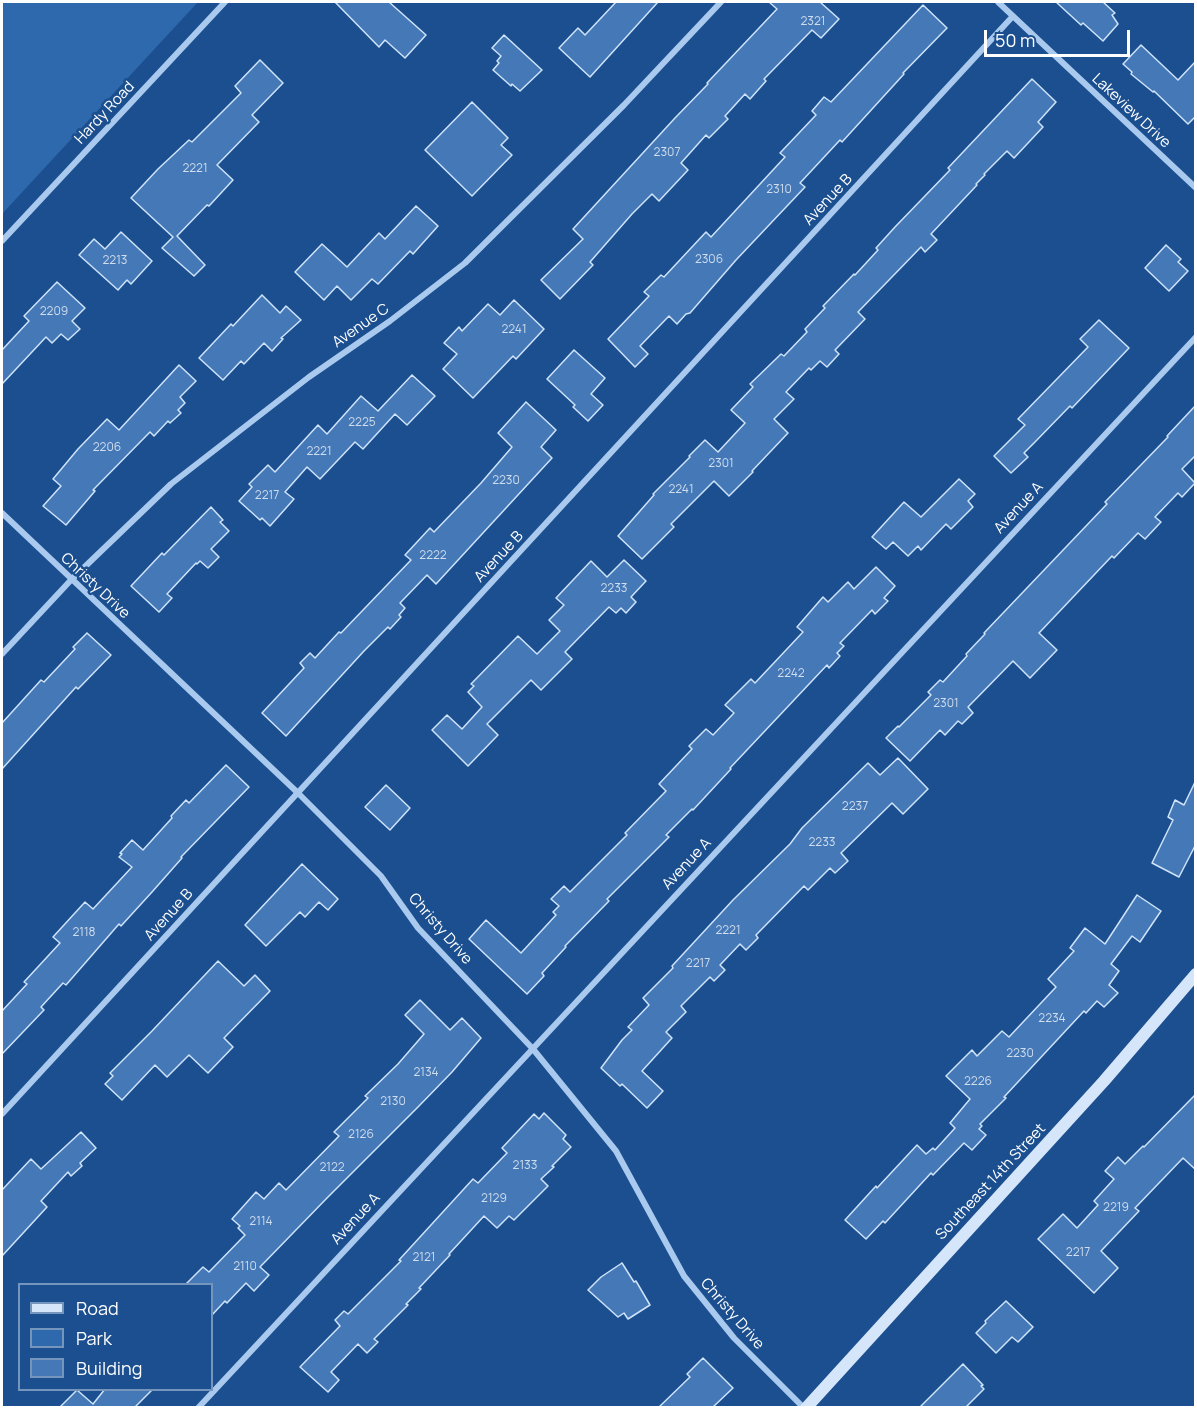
<!DOCTYPE html>
<html>
<head>
<meta charset="utf-8">
<style>
  body { margin:0 }
  #map { position:relative; width:1197px; height:1409px; overflow:hidden; background:#1b4f8f; font-family:Manrope,sans-serif }
  canvas { display:block }
  .frame { position:absolute; inset:0; border:3px solid #fff; pointer-events:none }
  .legend { position:absolute; left:18px; top:1283px; width:195px; height:108px; box-sizing:border-box; background:#1b4f8f; border:2px solid #7695bc; margin:0; padding:8px 10px; list-style:none; font-size:18px; color:#fff }
  .legend li { display:flex; align-items:center; gap:12px; height:30px }
  .legend b { width:30px; border:2px solid #7695bc }
  .scale { position:absolute; left:984px; top:30px; width:146px; height:27px; box-sizing:border-box; border:3px solid #fff; border-top:0; padding-left:8px; font-size:18px; line-height:21px; white-space:nowrap; color:#fff; -webkit-text-stroke:4px #1b4f8f; paint-order:stroke }
</style>
</head>
<body>
<div id="map">
<canvas width="1197" height="1409"></canvas>
<div class="frame"></div>
<ul class="legend">
<li><b style="height:8px;background:#d6e6fa"></b>Road</li>
<li><b style="height:16px;background:#2e69ad"></b>Park</li>
<li><b style="height:16px;background:#4478b7"></b>Building</li>
</ul>
<div class="scale">50 m</div>
</div>
<script>
const ctx = document.querySelector('canvas').getContext('2d');
ctx.lineJoin = 'round';
function fill(path, color) {
  ctx.fillStyle = color;
  ctx.fill(path, 'evenodd');
}
function poly(rows) {
  const path = new Path2D();
  for (const r of rows) {
    path.moveTo(r[0], r[1]);
    for (let i = 2; i < r.length; i += 2) path.lineTo(r[i], r[i + 1]);
  }
  return path;
}
function stroke(path, color, width, dash) {
  ctx.strokeStyle = color;
  ctx.lineWidth = width;
  ctx.lineCap = dash ? 'butt' : 'round';
  ctx.setLineDash(dash || []);
  ctx.stroke(path);
}
function write(font, color, halo, rows, align = 'center') {
  ctx.font = font + ' Manrope,sans-serif';
  ctx.lineWidth = 5;
  ctx.setLineDash([]);
  ctx.textBaseline = 'middle';
  ctx.strokeStyle = halo;
  ctx.fillStyle = color;
  for (const [text, x, y, turn = 0] of rows) {
    ctx.save();
    ctx.translate(x, y);
    ctx.rotate((+turn || 0) * Math.PI / 180);
    ctx.textAlign = isNaN(turn) ? turn : align;
    if (halo) ctx.strokeText(text, 0, 0);
    ctx.fillText(text, 0, 0);
    ctx.restore();
  }
}
fill(poly([
  [2,2,198,2,2,214]
]), '#2e69ad');
const building = poly([
  [335,2,389,2,426,35,405,58,385,40,379,47,335,2],
  [616,2,658,2,590,77,559,48,578,28,585,35,616,2],
  [769,2,820,2,839,19,821,38,812,30,764,79,766,81,750,99,745,94,725,116,728,119,709,138,706,135,681,163,688,170,659,201,652,194,632,214,590,262,593,265,560,299,541,280,583,239,573,229,675,118,708,84,707,83,777,9,769,2],
  [1056,2,1103,2,1115,13,1112,15,1118,24,1103,41,1083,23,1081,25,1056,2],
  [923,5,947,28,903,73,904,74,842,142,840,140,800,183,805,187,736,260,690,313,686,314,677,324,669,316,640,346,648,354,635,367,608,339,649,296,644,292,661,275,664,277,706,232,711,237,785,157,780,153,816,115,812,111,824,97,831,102,923,5],
  [504,35,542,70,520,91,512,84,511,86,493,70,499,63,497,61,501,56,492,48,504,35],
  [1141,45,1178,80,1196,61,1196,116,1188,124,1154,91,1153,92,1131,74,1132,72,1123,64,1141,45],
  [260,60,283,83,252,115,259,122,217,165,233,180,209,206,207,205,177,236,205,265,194,276,162,248,173,237,131,198,158,169,189,140,192,142,241,93,235,86,260,60],
  [1032,79,1056,102,1038,122,1043,127,1014,158,1007,151,984,174,985,175,976,184,977,185,931,234,937,240,925,252,921,247,858,312,865,319,835,350,839,354,827,367,820,361,811,370,809,368,786,392,794,399,774,419,788,433,752,471,753,472,729,496,714,481,671,524,674,527,642,559,618,536,654,495,653,494,690,457,689,456,705,440,718,452,745,423,731,410,753,387,750,384,781,354,784,356,807,332,805,329,825,308,823,306,854,274,855,275,878,250,876,248,895,227,950,170,948,168,1032,79],
  [472,102,508,138,501,145,512,155,472,196,425,150,472,102],
  [416,206,438,226,413,254,410,251,378,284,372,279,351,300,337,286,324,300,295,272,322,244,347,267,379,233,385,239,416,206],
  [121,232,152,261,131,284,127,280,118,290,79,255,94,239,105,249,121,232],
  [1166,245,1181,259,1178,262,1188,271,1169,291,1145,268,1166,245],
  [57,282,85,308,72,321,80,329,68,340,61,334,52,343,46,337,2,384,2,350,29,321,24,316,57,282],
  [262,295,280,313,286,306,301,320,281,338,283,339,272,351,264,343,244,364,241,361,223,380,199,358,231,324,233,326,262,295],
  [514,300,544,329,516,359,513,356,473,398,443,369,457,354,444,343,459,327,462,331,488,304,500,315,514,300],
  [1099,320,1129,348,1072,408,1070,406,1034,443,1024,453,1028,457,1011,473,994,456,1025,425,1018,419,1088,347,1080,339,1099,320],
  [574,350,605,378,591,394,603,405,588,421,573,407,575,405,547,379,574,350],
  [179,365,196,381,180,397,185,403,178,410,181,413,170,423,168,421,154,436,150,432,93,490,95,491,66,525,43,506,61,486,53,479,78,449,107,419,119,430,179,365],
  [412,375,435,396,407,425,395,414,363,449,355,442,320,479,307,467,285,492,294,499,270,526,262,518,260,520,239,501,252,487,249,484,268,465,275,472,318,425,327,434,361,396,378,411,412,375],
  [526,402,556,430,541,447,552,458,436,584,427,575,400,603,405,608,399,615,401,617,390,629,388,627,364,651,286,736,262,713,304,668,300,663,310,653,315,658,339,632,341,633,411,560,405,555,430,528,434,532,481,483,512,447,498,433,526,402],
  [1196,405,1196,455,1182,469,1195,483,1182,497,1178,493,1155,517,1161,522,1145,539,1138,533,1114,558,1112,556,1039,633,1057,650,1030,678,1013,661,968,707,973,713,962,724,958,721,945,735,940,730,910,761,886,738,898,726,899,727,931,695,928,692,940,680,943,682,967,656,966,654,985,634,984,633,1107,504,1105,502,1168,437,1167,436,1196,405],
  [959,479,975,494,968,501,973,507,951,529,946,524,921,550,918,546,908,556,893,542,886,549,872,537,904,502,921,517,959,479],
  [211,507,223,520,220,522,229,531,211,549,219,557,208,568,200,561,197,564,196,563,167,594,172,598,159,612,131,586,162,553,164,555,211,507],
  [624,560,646,581,631,597,636,602,626,613,621,608,616,613,609,607,565,652,572,659,541,690,531,680,487,724,498,735,468,766,432,730,447,715,462,729,482,707,468,692,474,686,471,684,518,636,537,654,560,631,549,620,564,605,556,598,591,561,607,577,624,560],
  [876,567,895,586,884,598,888,601,875,614,872,610,840,643,844,646,837,653,840,656,829,668,827,665,730,768,731,769,693,810,692,809,666,835,669,837,607,899,609,901,565,946,566,947,542,973,544,976,527,994,469,939,486,920,521,953,556,915,553,912,559,906,551,899,564,886,570,892,627,835,625,833,666,791,659,784,692,749,689,746,706,729,713,735,734,713,725,705,751,679,755,683,803,632,797,627,823,597,828,602,848,582,854,589,876,567],
  [87,633,111,655,78,689,76,687,2,769,2,723,41,680,44,682,75,649,73,647,87,633],
  [898,758,928,789,903,814,892,803,841,853,848,861,835,873,830,868,808,890,804,886,756,935,758,938,746,950,740,944,720,965,725,970,714,981,710,977,681,1006,686,1012,666,1032,672,1038,642,1071,663,1091,647,1108,622,1084,620,1086,601,1068,622,1040,632,1030,628,1027,649,1005,643,998,673,968,672,966,733,900,790,844,802,828,868,763,880,775,898,758],
  [226,765,249,787,181,857,182,858,152,892,121,926,119,924,66,985,63,983,41,1007,44,1010,2,1054,2,1011,27,984,24,982,60,943,53,937,85,902,93,909,132,867,119,857,122,854,120,853,132,840,143,850,172,818,171,816,186,800,189,803,226,765],
  [1196,780,1196,844,1179,877,1152,863,1173,820,1168,817,1175,800,1184,805,1196,780],
  [386,785,410,808,390,830,365,807,386,785],
  [302,864,338,899,328,910,319,902,305,917,300,912,266,946,245,925,302,864],
  [1137,895,1161,911,1140,942,1132,936,1111,964,1119,971,1109,985,1118,993,1104,1007,1097,1001,1086,1013,1084,1011,1004,1097,1006,1098,980,1124,982,1126,979,1129,986,1135,972,1150,964,1143,933,1175,931,1173,885,1223,883,1221,866,1239,845,1220,876,1186,877,1188,917,1145,926,1154,933,1148,935,1150,955,1128,950,1123,970,1099,946,1076,972,1050,977,1056,1002,1031,1009,1037,1056,987,1048,979,1074,951,1070,948,1085,928,1105,944,1137,895],
  [218,961,244,986,255,975,270,991,224,1038,233,1047,208,1073,189,1055,167,1077,155,1065,122,1100,105,1084,113,1076,110,1073,152,1031,218,961],
  [420,1000,450,1030,462,1018,481,1038,452,1072,418,1107,327,1198,260,1267,269,1275,254,1291,246,1283,227,1303,225,1301,212,1315,212,1284,186,1284,203,1267,209,1272,245,1235,238,1228,240,1226,232,1219,256,1192,264,1199,279,1183,286,1190,339,1136,334,1132,368,1098,365,1096,398,1064,424,1034,405,1015,420,1000],
  [1196,1094,1196,1170,1183,1158,1135,1208,1139,1211,1101,1251,1118,1268,1094,1293,1038,1239,1063,1214,1077,1228,1098,1205,1094,1201,1114,1179,1105,1171,1118,1157,1125,1164,1143,1146,1144,1147,1196,1094],
  [544,1113,566,1135,563,1139,571,1147,552,1166,554,1167,541,1179,548,1186,514,1220,509,1216,497,1228,484,1216,449,1254,450,1255,419,1288,421,1289,406,1304,408,1305,374,1339,378,1342,367,1353,358,1344,331,1372,339,1380,328,1392,300,1367,340,1326,335,1320,344,1311,348,1314,401,1261,399,1260,473,1179,478,1183,507,1153,502,1148,534,1114,539,1119,544,1113],
  [81,1132,96,1148,80,1163,82,1166,71,1176,68,1172,41,1201,47,1207,2,1256,2,1190,31,1159,41,1169,81,1132],
  [622,1263,634,1282,636,1281,650,1305,628,1319,624,1313,618,1317,588,1290,601,1277,622,1263],
  [1006,1301,1033,1327,1018,1342,1012,1337,996,1353,976,1333,986,1323,985,1321,1006,1301],
  [703,1358,733,1388,713,1407,659,1407,690,1377,687,1374,703,1358],
  [963,1364,983,1385,981,1386,984,1389,966,1407,920,1407,963,1364],
  [105,1389,153,1389,135,1407,60,1407,77,1390,93,1404,105,1389]
]);
fill(building, '#4478b7');
stroke(building, '#cfe3fa', 1.5);
stroke(poly([
  [998,2,1196,188],
  [2,241,225,2],
  [2,513,298,793,381,876,418,928,533,1049,616,1151,684,1276,734,1338,804,1408],
  [2,654,71,580,171,484,309,377,390,321,465,263,624,105,721,2],
  [2,1114,1013,16],
  [198,1408,1196,337]
]), '#a9c9ee', 6);
stroke(poly([
  [806,1408,1104,1081,1196,974]
]), '#d6e6fa', 12);
write('12px', '#d0dded', null, [
  ["2321",813,22],
  ["2307",667,153],
  ["2221",195,169],
  ["2310",779,190],
  ["2306",709,260],
  ["2213",115,261],
  ["2209",54,312],
  ["2241",514,330],
  ["2225",362,423],
  ["2206",107,448],
  ["2221",319,452],
  ["2301",721,464],
  ["2230",506,481],
  ["2241",681,490],
  ["2217",267,496],
  ["2222",433,556],
  ["2233",614,589],
  ["2242",791,674],
  ["2301",946,704],
  ["2237",855,807],
  ["2233",822,843],
  ["2221",728,931],
  ["2118",84,933],
  ["2217",698,964],
  ["2234",1052,1019],
  ["2230",1020,1054],
  ["2134",426,1073],
  ["2226",978,1082],
  ["2130",393,1102],
  ["2126",361,1135],
  ["2133",525,1166],
  ["2122",332,1168],
  ["2129",494,1199],
  ["2219",1116,1208],
  ["2114",261,1222],
  ["2217",1078,1253],
  ["2121",424,1258],
  ["2110",245,1267]
]);
write('15px', '#fff', '#1b4f8f', [
  ["Lakeview Drive",1131,111,43],
  ["Hardy Road",105,113,-47],
  ["Avenue B",828,200,-47],
  ["Avenue C",361,326,-35],
  ["Avenue A",1019,508,-47],
  ["Avenue B",499,557,-47],
  ["Christy Drive",95,586,43],
  ["Avenue A",687,864,-47],
  ["Avenue B",169,915,-48],
  ["Christy Drive",440,929,49],
  ["Southeast 14th Street",991,1182,-47],
  ["Avenue A",356,1219,-47],
  ["Christy Drive",732,1314,49]
]);
</script>
</body>
</html>
